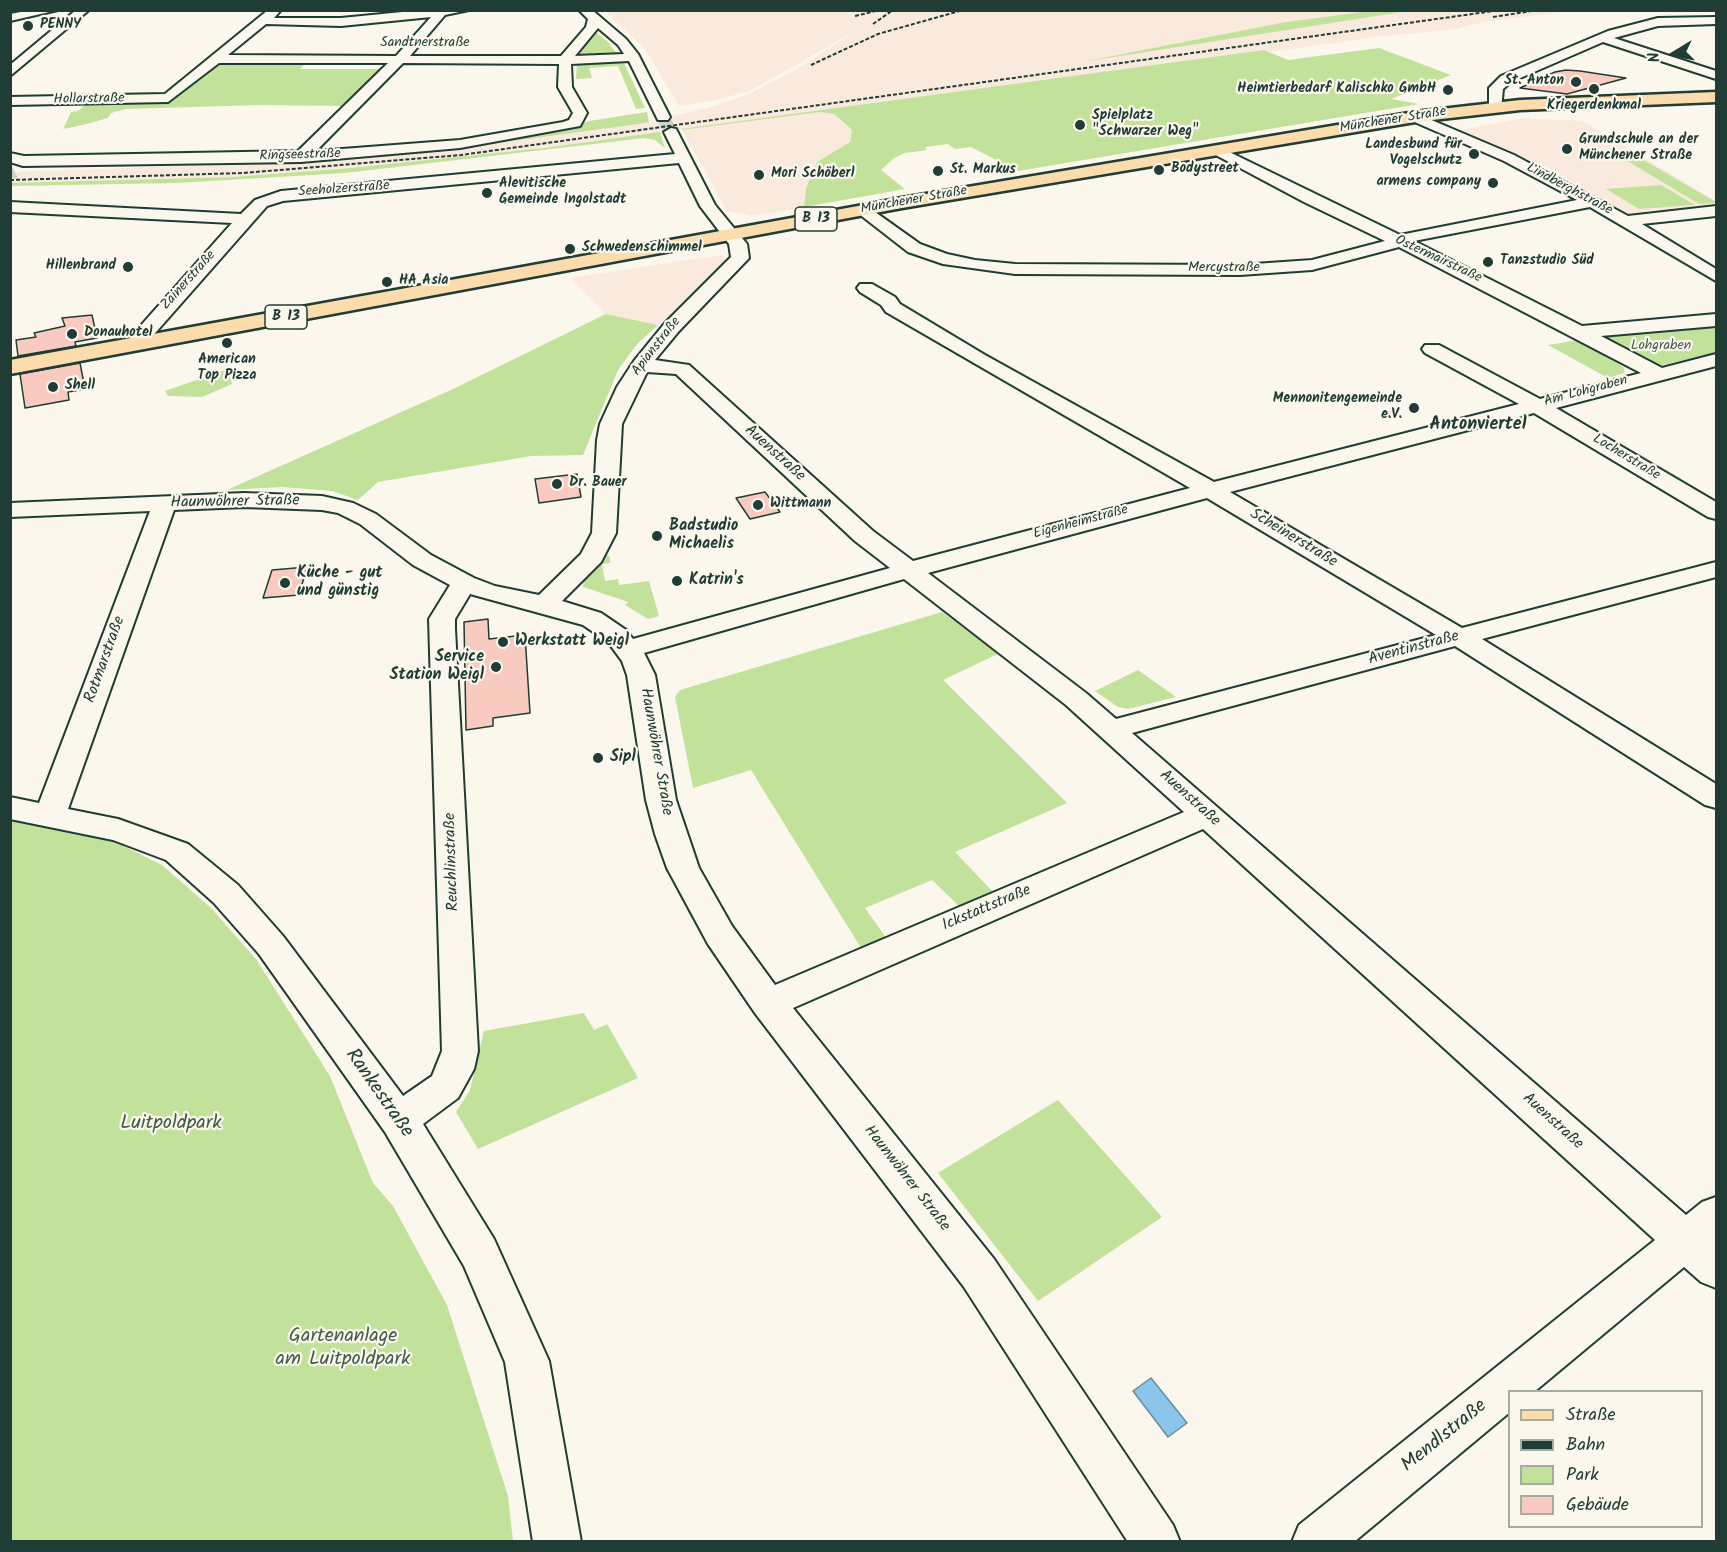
<!DOCTYPE html>
<html>
<head>
<meta charset="utf-8">
<style>
  body { margin:0 }
  #map { position:relative; width:1727px; height:1552px; overflow:hidden; background:#fbf7ec; font-family:Kalam,sans-serif }
  canvas { display:block }
  .frame { position:absolute; inset:0; border:12px solid #1f3d34; pointer-events:none }
  .legend { position:absolute; left:1508px; top:1390px; width:195px; height:138px; box-sizing:border-box; background:#fbf7ec; border:2px solid #a3ada2; margin:0; padding:8px 10px; list-style:none; font-size:18px; color:#1f3d34 }
  .legend li { display:flex; align-items:center; gap:12px; height:30px }
  .legend b { width:30px; border:2px solid #a3ada2 }
  .north { position:absolute; left:1643px; top:24px; width:60px; height:60px; -webkit-text-stroke:4px #fbf7ec; paint-order:stroke; rotate:260deg; font-size:16px; font-weight:700; line-height:24px; text-align:center; color:#1f3d34 }
  .north::after { content:''; display:block; margin:auto; width:21px; height:27px; background:#1f3d34; clip-path:polygon(50% 0,100% 100%,50% 72%,0 100%) }
</style>
</head>
<body>
<div id="map">
<canvas width="1727" height="1552"></canvas>
<div class="frame"></div>
<ul class="legend">
<li><b style="height:8px;background:#fcdcac"></b>Straße</li>
<li><b style="height:8px;background:#1f3d34"></b>Bahn</li>
<li><b style="height:16px;background:#c2e29b"></b>Park</li>
<li><b style="height:16px;background:#f9cabf"></b>Gebäude</li>
</ul>
<div class="north">N</div>
</div>
<script>
const ctx = document.querySelector('canvas').getContext('2d');
ctx.lineJoin = 'round';
function fill(path, color) {
  ctx.fillStyle = color;
  ctx.fill(path, 'evenodd');
}
function poly(rows) {
  const path = new Path2D();
  for (const r of rows) {
    path.moveTo(r[0], r[1]);
    for (let i = 2; i < r.length; i += 2) path.lineTo(r[i], r[i + 1]);
  }
  return path;
}
function stroke(path, color, width, dash) {
  ctx.strokeStyle = color;
  ctx.lineWidth = width;
  ctx.lineCap = dash ? 'butt' : 'round';
  ctx.setLineDash(dash || []);
  ctx.stroke(path);
}
function write(font, color, halo, rows, align = 'center') {
  ctx.font = font + ' Kalam,sans-serif';
  ctx.lineWidth = 4.5;
  ctx.setLineDash([]);
  ctx.textBaseline = 'middle';
  ctx.strokeStyle = halo;
  ctx.fillStyle = color;
  for (const [text, x, y, turn = 0] of rows) {
    ctx.save();
    ctx.translate(x, y);
    ctx.rotate((+turn || 0) * Math.PI / 180);
    ctx.textAlign = isNaN(turn) ? turn : align;
    if (halo) ctx.strokeText(text, 0, 0);
    ctx.fillText(text, 0, 0);
    ctx.restore();
  }
}
fill(poly([
  [605,11,1570,11,1483,22,1451,30,1383,36,1271,52,1264,50,544,148,441,160,233,177,11,183,10,172,295,162,469,147,639,124,711,107,746,95,796,70,852,33,750,91,716,100,679,106,645,49],
  [820,112,834,114,852,130,850,142,817,162,806,188,804,207,752,216,727,211,682,130],
  [1522,118,1583,121,1716,201,1716,207,1637,215,1625,213,1549,168,1461,130],
  [721,255,725,260,723,265,658,325,606,314,570,278]
]), '#faeade');
fill(poly([
  [1370,11,1432,11,1402,12,1082,62,1286,22],
  [596,32,608,42,616,53,573,55],
  [1379,48,1451,75,1391,99,1419,104,1018,171,971,147,955,149,948,144,925,147,927,150,905,153,894,158,881,170,905,189,804,207,806,188,817,162,850,142,852,130,834,114,820,112,682,130,681,129,1264,50,1288,60],
  [307,61,300,69,382,69,347,106,259,105,126,109,111,113,108,118,87,124,63,129,71,112,78,111,86,104,173,100,218,63],
  [622,61,624,63,645,108,636,109,618,66,589,68,592,78,576,79,577,63],
  [647,112,649,122,639,124,469,147,553,132,589,121],
  [660,132,665,148,655,140,645,138,345,173,177,183,11,186,11,183,233,177,350,168,544,148],
  [1640,158,1716,202,1716,203,1699,204,1624,159],
  [1661,185,1695,205,1639,209,1606,189],
  [606,314,658,325,637,344,618,370,583,455,531,456,378,482,358,500,332,491,282,487,227,490,453,389],
  [1716,322,1716,353,1658,366,1597,335],
  [1578,340,1619,364,1624,368,1624,373,1608,378,1548,345],
  [228,369,232,384,202,397,168,396,165,391],
  [607,555,610,557,610,563,602,564,605,581,618,579,619,585,649,581,659,616,648,619,625,605,628,602,583,587,584,580],
  [942,612,1000,653,943,680,1067,803,955,852,994,893,961,908,932,880,865,908,887,939,861,948,751,770,693,788,675,697,680,690],
  [1138,670,1176,697,1128,709,1118,707,1095,691],
  [11,819,107,838,162,865,211,908,256,959,330,1076,373,1183,393,1206,447,1305,508,1496,513,1541,11,1542],
  [584,1013,594,1030,607,1024,638,1078,478,1149,456,1112,470,1090,484,1031],
  [1058,1100,1162,1217,1038,1301,938,1173]
]), '#c2e29b');
const water = poly([
  [1151,1378,1187,1423,1168,1437,1133,1391,1151,1378]
]);
fill(water, '#8cc5eb');
stroke(water, '#608fa2', 1.5);
const building = poly([
  [1566,70,1580,71,1626,78,1567,94,1520,88,1555,72,1566,70],
  [92,315,97,338,75,342,76,346,18,356,16,340,36,337,34,333,65,326,62,318,92,315],
  [80,363,85,389,68,392,69,400,25,408,20,374,80,363],
  [577,474,581,497,539,503,535,479,577,474],
  [765,492,780,512,750,519,736,498,765,492],
  [307,567,299,595,263,598,272,570,307,567],
  [488,619,489,639,525,635,530,713,493,718,493,726,466,730,464,622,488,619]
]);
fill(building, '#f9cabf');
stroke(building, '#1f3d34', 1.5);
stroke(poly([
  [663,117,670,131]
]), '#cfd2c7', 13, [13, 7]);
stroke(poly([
  [670,129,671,132],
  [10,172,14,170]
]), '#cfd2c7', 16, [16, 8]);
const minor = poly([
  [31,10,58,10,10,21,10,14,31,10],
  [76,10,89,10,10,76,10,65,76,10],
  [268,10,281,10,274,18,341,18,423,10,469,10,445,15,410,56,561,56,586,27,588,19,579,10,592,10,626,39,638,54,670,117,668,120,658,120,629,61,571,64,572,87,587,113,580,126,460,148,301,162,23,166,10,162,10,153,24,156,298,151,388,63,219,63,168,102,10,105,10,97,165,94,268,10],
  [431,17,396,56,228,55,266,24,341,26,431,17],
  [598,28,618,45,624,54,575,56,598,28],
  [403,63,559,64,558,87,573,113,569,120,563,122,460,140,316,151,403,63],
  [1658,18,1716,17,1716,24,1658,26,1614,38,1716,71,1716,79,1603,42,1511,82,1503,89,1501,110,1496,111,1489,107,1489,88,1501,76,1608,31,1658,18],
  [1415,113,1514,155,1628,216,1716,206,1716,216,1642,224,1716,269,1716,281,1590,207,1414,241,1582,326,1716,314,1716,326,1601,336,1662,368,1716,354,1716,366,1556,408,1716,502,1716,519,1708,517,1534,413,1230,492,1462,628,1716,562,1716,577,1482,639,1716,784,1716,808,1705,805,1455,646,1132,733,1686,1215,1702,1202,1716,1197,1716,1288,1701,1282,1684,1267,1534,1392,1510,1392,1510,1412,1354,1542,1292,1542,1299,1525,1655,1240,1203,829,793,1008,994,1259,1173,1525,1180,1542,1128,1542,964,1287,755,1013,708,944,667,868,655,834,646,800,627,675,622,661,608,642,583,625,470,594,455,619,455,629,478,1051,474,1069,458,1098,423,1124,494,1239,549,1361,581,1542,533,1542,505,1362,464,1266,385,1132,259,954,214,903,166,860,113,840,10,819,10,797,39,803,150,511,10,517,10,503,244,493,322,496,353,503,376,514,431,555,474,578,495,586,539,595,581,554,592,533,597,440,600,424,617,387,634,361,665,323,731,257,729,244,700,206,679,163,283,201,267,206,142,348,135,350,128,348,125,344,128,340,232,223,10,212,10,202,241,214,255,200,281,191,675,154,664,132,671,128,676,129,715,205,747,244,749,258,679,331,655,360,689,365,873,531,913,561,1190,488,886,312,881,305,860,292,857,288,860,284,872,284,895,297,900,304,985,355,1214,482,1519,404,1425,353,1422,349,1425,345,1439,345,1540,399,1641,373,1399,247,1312,270,1240,275,1015,274,943,264,908,252,854,210,862,205,868,207,920,244,947,254,975,260,1015,264,1240,265,1312,260,1385,241,1304,202,1212,153,1210,150,1217,146,1400,235,1577,200,1504,161,1410,120,1408,117,1415,113],
  [647,372,676,374,855,541,890,568,633,639,626,630,601,613,562,601,601,562,616,533,622,424,647,372],
  [1207,498,1436,635,1116,719,1086,693,928,573,1207,498],
  [244,507,322,510,338,513,360,524,413,565,450,585,429,619,442,1051,432,1076,403,1096,283,936,238,885,188,844,118,819,68,809,174,510,244,507],
  [904,579,1066,705,1184,812,775,985,732,926,699,868,676,800,655,675,644,653,904,579]
]);
const major = poly([
  [1716,92,1716,102,1520,110,1415,122,902,208,10,374,10,360,902,198,1415,112,1520,100,1716,92]
]);
stroke(minor, '#1f3d34', 4);
stroke(major, '#1f3d34', 5);
fill(minor, '#fbf7ec');
fill(major, '#fcdcac');
stroke(poly([
  [855,16,880,10],
  [1493,17,1538,10],
  [873,24,893,10],
  [811,65,878,34,963,10],
  [10,180,243,173,461,155,1501,10]
]), '#1f3d34', 2, [4, 2]);
for (const [x, y, r, color] of [
  [28,26,6,"#1f3d34"],
  [1576,82,6,"#1f3d34"],
  [1594,89,6,"#1f3d34"],
  [1448,90,6,"#1f3d34"],
  [1080,125,6,"#1f3d34"],
  [1567,149,6,"#1f3d34"],
  [1474,154,6,"#1f3d34"],
  [1159,170,6,"#1f3d34"],
  [938,171,6,"#1f3d34"],
  [759,175,6,"#1f3d34"],
  [1493,183,6,"#1f3d34"],
  [487,193,6,"#1f3d34"],
  [570,249,6,"#1f3d34"],
  [1488,262,6,"#1f3d34"],
  [128,267,6,"#1f3d34"],
  [387,282,6,"#1f3d34"],
  [72,334,6,"#1f3d34"],
  [227,343,6,"#1f3d34"],
  [53,387,6,"#1f3d34"],
  [1414,408,6,"#1f3d34"],
  [557,484,6,"#1f3d34"],
  [758,505,6,"#1f3d34"],
  [657,536,6,"#1f3d34"],
  [677,581,6,"#1f3d34"],
  [285,583,6,"#1f3d34"],
  [503,642,6,"#1f3d34"],
  [496,667,6,"#1f3d34"],
  [598,758,6,"#1f3d34"]
]) {
  const dot = new Path2D();
  dot.arc(x, y, r, 0, 2 * Math.PI);
  ctx.fillStyle = color;
  ctx.fill(dot);
  stroke(dot, '#fbf7ec', 2);
}
write('bold 14px', '#1f3d34', '#fbf7ec', [
  ["PENNY",40,26],
  ["St. Anton",1564,82,"right"],
  ["Heimtierbedarf Kalischko GmbH",1436,90,"right"],
  ["Kriegerdenkmal",1594,107,"center"],
  ["Spielplatz",1092,117],
  ["\"Schwarzer Weg\"",1092,133],
  ["Grundschule an der",1579,141],
  ["Münchener Straße",1579,157],
  ["Landesbund für",1462,146,"right"],
  ["Vogelschutz",1462,162,"right"],
  ["Bodystreet",1171,170],
  ["St. Markus",950,171],
  ["Mori Schöberl",771,175],
  ["armens company",1481,183,"right"],
  ["Alevitische",499,185],
  ["Gemeinde Ingolstadt",499,201],
  ["Schwedenschimmel",582,249],
  ["Tanzstudio Süd",1500,262],
  ["Hillenbrand",116,267,"right"],
  ["HA Asia",399,282],
  ["Donauhotel",84,334],
  ["American",227,361,"center"],
  ["Top Pizza",227,377,"center"],
  ["Shell",65,387],
  ["Mennonitengemeinde",1402,400,"right"],
  ["e.V.",1402,416,"right"],
  ["Dr. Bauer",569,484],
  ["Wittmann",770,505]
], 'left');
write('14px', '#1f3d34', '#fbf7ec', [
  ["Sandtnerstraße",425,44],
  ["Hollarstraße",89,100,-1],
  ["Münchener Straße",1393,121,-9],
  ["Ringseestraße",300,156,-2],
  ["Seeholzerstraße",344,190,-4],
  ["Lindberghstraße",1569,190,28],
  ["Münchener Straße",914,201,-10],
  ["Ostermairstraße",1438,260,25],
  ["Mercystraße",1224,269],
  ["Zainerstraße",189,281,-48],
  ["Apianstraße",657,347,-52],
  ["Am Lohgraben",1586,392,-15],
  ["Locherstraße",1626,458,31],
  ["Eigenheimstraße",1081,523,-15]
]);
write('14px', '#405e49', '#fbf7ec', [
  ["Lohgraben",1661,347]
]);
for (const [x, y, w] of [
  [816,219,42],
  [286,317,42]
]) {
  const box = new Path2D();
  box.roundRect(x - w / 2, y - 12, w, 24, 4.5);
  ctx.fillStyle = '#fbf7ec';
  ctx.fill(box);
  stroke(box, '#1f3d34', 1.5);
}
write('bold 15px', '#1f3d34', null, [
  ["B 13",816,219],
  ["B 13",286,317]
]);
write('16px', '#1f3d34', '#fbf7ec', [
  ["Auenstraße",774,454,42],
  ["Haunwöhrer Straße",235,503,-1],
  ["Scheinerstraße",1293,539,31],
  ["Aventinstraße",1414,649,-15],
  ["Rotmarstraße",106,660,-70],
  ["Haunwöhrer Straße",655,752,80],
  ["Auenstraße",1189,799,42],
  ["Reuchlinstraße",453,862,-92],
  ["Ickstattstraße",987,909,-23],
  ["Auenstraße",1552,1122,42],
  ["Haunwöhrer Straße",906,1179,52]
]);
write('bold 16px', '#1f3d34', '#fbf7ec', [
  ["Badstudio",669,527],
  ["Michaelis",669,545],
  ["Küche - gut",297,574],
  ["und günstig",297,592],
  ["Katrin's",689,581],
  ["Werkstatt Weigl",515,642],
  ["Service",484,658,"right"],
  ["Station Weigl",484,676,"right"],
  ["Sipl",610,758]
], 'left');
write('bold 18px', '#1f3d34', '#fbf7ec', [
  ["Antonviertel",1478,426]
]);
write('20px', '#1f3d34', '#fbf7ec', [
  ["Rankestraße",378,1094,55],
  ["Mendlstraße",1445,1437,-39]
]);
write('20px', '#405e49', '#fbf7ec', [
  ["Luitpoldpark",171,1125],
  ["Gartenanlage",343,1338],
  ["am Luitpoldpark",343,1361]
]);
</script>
</body>
</html>
